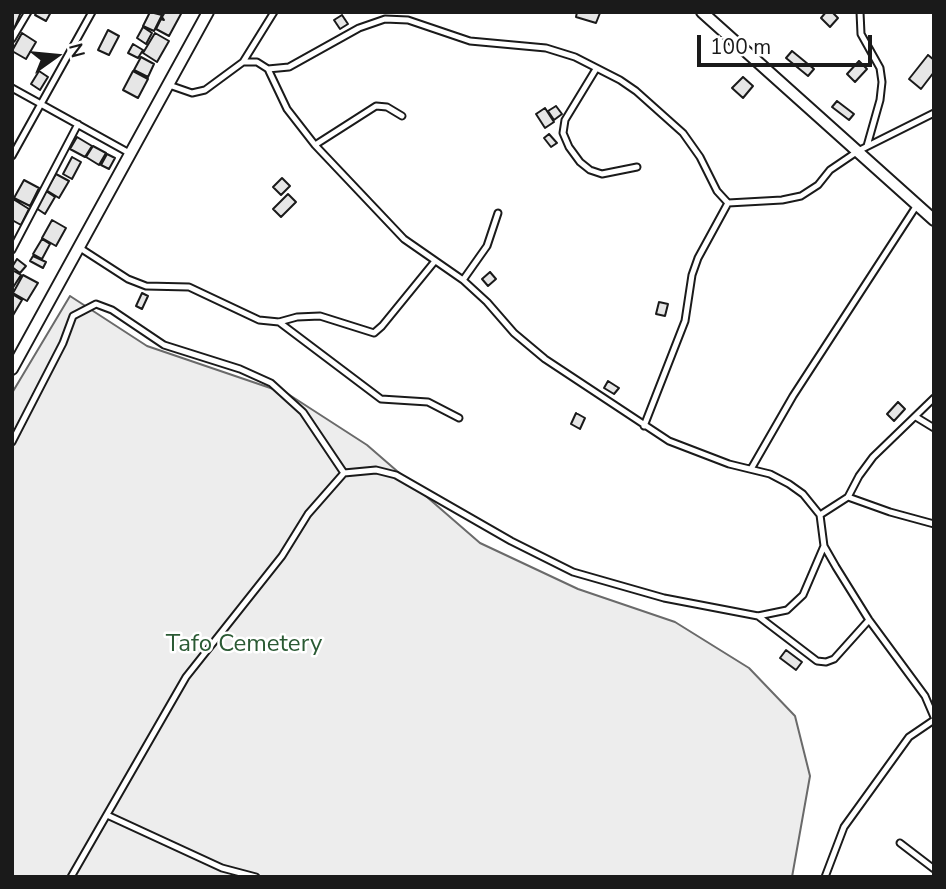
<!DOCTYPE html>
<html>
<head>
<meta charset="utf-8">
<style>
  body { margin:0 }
  #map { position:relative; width:946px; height:889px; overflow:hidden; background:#fff; font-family:"Nunito Sans",sans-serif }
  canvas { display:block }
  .frame { position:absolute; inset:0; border:14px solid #1a1a1a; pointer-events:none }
  .north { position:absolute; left:21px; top:21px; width:70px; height:70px; -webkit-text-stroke:5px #fff; paint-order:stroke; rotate:75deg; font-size:19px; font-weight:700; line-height:28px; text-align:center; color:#1a1a1a }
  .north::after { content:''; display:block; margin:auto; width:24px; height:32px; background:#1a1a1a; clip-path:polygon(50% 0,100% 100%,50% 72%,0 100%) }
  .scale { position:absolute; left:697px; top:35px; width:175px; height:32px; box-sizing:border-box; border:4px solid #1a1a1a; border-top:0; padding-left:9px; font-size:21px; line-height:24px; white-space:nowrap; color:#1a1a1a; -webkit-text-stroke:5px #fff; paint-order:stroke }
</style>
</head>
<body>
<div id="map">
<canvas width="946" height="889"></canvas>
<div class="frame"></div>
<div class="north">N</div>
<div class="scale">100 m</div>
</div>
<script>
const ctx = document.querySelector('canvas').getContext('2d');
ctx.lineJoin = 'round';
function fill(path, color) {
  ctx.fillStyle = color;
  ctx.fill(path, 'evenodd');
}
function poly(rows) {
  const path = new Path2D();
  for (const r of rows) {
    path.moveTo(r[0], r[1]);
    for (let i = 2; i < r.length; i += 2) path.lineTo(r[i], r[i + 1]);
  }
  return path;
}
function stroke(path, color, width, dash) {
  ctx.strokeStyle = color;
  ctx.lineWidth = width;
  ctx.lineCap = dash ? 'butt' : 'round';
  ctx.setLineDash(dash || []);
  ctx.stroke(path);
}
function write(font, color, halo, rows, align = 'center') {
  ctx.font = font + ' "Nunito Sans",sans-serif';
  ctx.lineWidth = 5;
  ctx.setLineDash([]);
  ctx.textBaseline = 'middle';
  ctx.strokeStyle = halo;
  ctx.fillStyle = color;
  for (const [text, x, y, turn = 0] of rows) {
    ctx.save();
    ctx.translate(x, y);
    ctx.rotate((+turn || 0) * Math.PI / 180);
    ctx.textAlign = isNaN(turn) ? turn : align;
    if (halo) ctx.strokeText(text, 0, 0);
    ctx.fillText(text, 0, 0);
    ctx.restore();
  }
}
const built = poly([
  [70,296,147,346,288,394,367,445,480,543,578,589,675,622,749,668,795,716,810,776,792,877,12,877,12,393,70,296]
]);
fill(built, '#ededed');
stroke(built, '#6a6a6a', 2);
const building = poly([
  [12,12,21,12,14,29,12,28,12,12],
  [37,12,51,12,46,21,35,15,37,12],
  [150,12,162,15,154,31,143,26,150,12],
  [165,12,182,12,169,36,156,29,161,19,164,20,162,17,165,12],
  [577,12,598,12,600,13,596,23,576,17,577,12],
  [826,12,832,12,838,18,830,27,821,18,826,12],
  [342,15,348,24,340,29,334,20,342,15],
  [143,27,152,33,146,44,137,38,143,27],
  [108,30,119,36,109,55,98,50,108,30],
  [22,33,36,42,26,59,12,51,22,33],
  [155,33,169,41,157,62,143,53,155,33],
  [133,44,143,50,138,58,128,53,133,44],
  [792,51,814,69,808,76,786,58,792,51],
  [928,55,934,60,934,72,921,89,909,79,928,55],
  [141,57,154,64,148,77,134,70,141,57],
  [859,61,867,69,855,82,847,74,859,61],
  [39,71,48,77,40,90,31,84,39,71],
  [133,71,148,79,138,98,123,90,133,71],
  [743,77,753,86,743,98,732,88,743,77],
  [837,101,854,114,849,120,832,107,837,101],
  [556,106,562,114,554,120,548,111,556,106],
  [545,108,554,122,545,128,536,114,545,108],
  [549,134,557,143,551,147,544,138,549,134],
  [77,137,92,146,85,157,70,149,77,137],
  [93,146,106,153,99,165,86,157,93,146],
  [107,154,115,158,109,169,101,165,107,154],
  [72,157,81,162,72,179,63,174,72,157],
  [56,174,69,181,59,198,46,190,56,174],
  [282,178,290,186,281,195,273,187,282,178],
  [24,180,39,188,30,206,14,198,24,180],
  [46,191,55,197,45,214,36,208,46,191],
  [288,194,296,202,281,217,273,209,288,194],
  [13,199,29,209,21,225,12,220,13,199],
  [52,220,66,228,56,246,42,238,52,220],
  [42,239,50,244,42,259,33,254,42,239],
  [33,256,46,262,43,268,30,261,33,256],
  [17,259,26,266,20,273,12,267,17,259],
  [12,270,21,275,12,289,12,270],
  [490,272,496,279,488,286,482,279,490,272],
  [23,275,38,283,27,301,13,293,23,275],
  [142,293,148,296,142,309,136,306,142,293],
  [12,294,22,300,12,317,12,294],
  [659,302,668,304,665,316,656,314,659,302],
  [608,381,619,388,614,394,604,388,608,381],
  [898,402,905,409,894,421,887,414,898,402],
  [576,413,585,418,580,429,571,424,576,413],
  [786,650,802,662,796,670,780,658,786,650]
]);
fill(building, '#e6e6e6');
stroke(building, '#1a1a1a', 2);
const service = poly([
  [860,12,861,34,880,68,882,82,880,100,867,146],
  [12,39,28,12],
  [243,62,274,12],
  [268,69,289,67,359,28,385,19,408,20,470,41,546,48,575,57,620,80,636,91,683,133,700,157,717,191,728,203],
  [596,69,565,120,563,133,569,147,580,162,590,170,602,174,637,167],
  [169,85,192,93,205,90,243,62,257,62,268,69,287,109,315,145,404,239,463,280,487,302,514,333,545,359,669,441,729,464,770,474,789,484,803,494,820,515,824,546,836,567,869,620,925,696,934,717],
  [12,88,131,154],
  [315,145,376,106,387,107,402,116],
  [12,156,92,12],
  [728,203,782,200,801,196,818,185,830,170,858,151,934,113],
  [80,248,128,279,146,286,189,287,259,320,279,322,297,317,320,316,374,333,382,326,435,261],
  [12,250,78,124],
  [463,280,487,246,498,213],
  [279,322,381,399,428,402,459,418],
  [916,417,934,428],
  [644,426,685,321,692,275,698,258,728,203],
  [12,442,63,343,73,316,96,304,112,310,164,345,240,369,271,383,303,412,344,473],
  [751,469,793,396,917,205],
  [848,497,890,512,934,524],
  [820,515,848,497,859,476,873,457,934,398],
  [758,616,817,661,826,662,834,659,869,620],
  [107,815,222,868,256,877],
  [900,843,934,869],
  [71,877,186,677,282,556,308,514,344,473,376,470,396,475,511,541,573,572,664,598,758,616,787,610,803,595,824,546],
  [825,877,844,827,909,737,934,720]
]);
const minor = poly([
  [702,12,934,220],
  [12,369,208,12]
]);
stroke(service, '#1a1a1a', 9);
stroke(minor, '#1a1a1a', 14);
stroke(service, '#fff', 5);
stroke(minor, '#fff', 10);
write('24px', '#2b5a34', '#fff', [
  ["Tafo Cemetery",244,645]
]);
</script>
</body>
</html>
